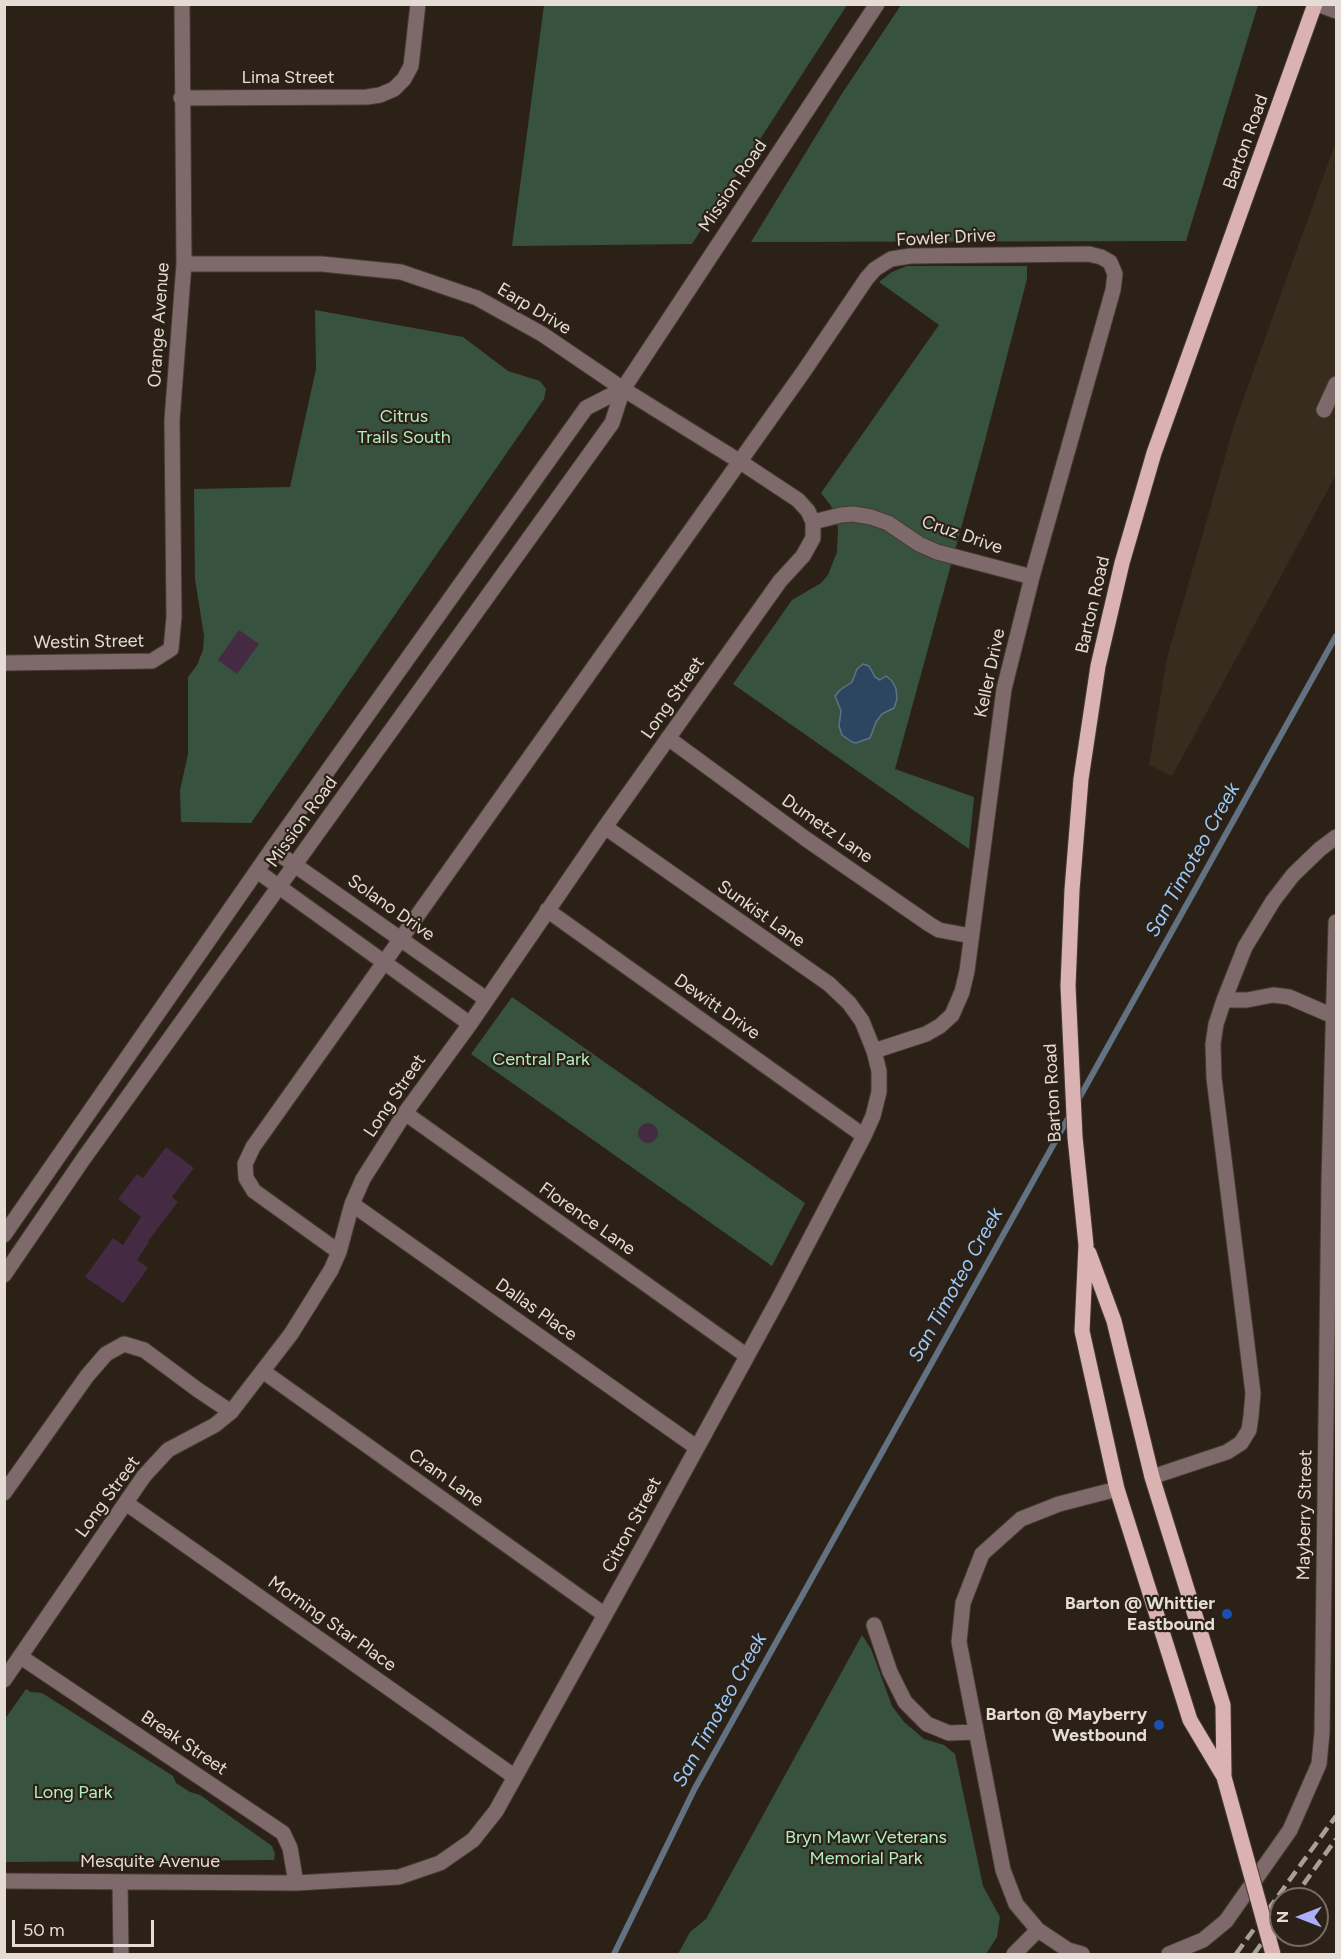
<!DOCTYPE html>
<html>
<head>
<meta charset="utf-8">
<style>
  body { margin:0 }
  #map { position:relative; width:1341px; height:1959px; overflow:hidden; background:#2c2116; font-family:Figtree,sans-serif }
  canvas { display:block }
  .frame { position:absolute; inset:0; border:6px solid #e4dcd5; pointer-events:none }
  .north { position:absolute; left:1269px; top:1887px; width:60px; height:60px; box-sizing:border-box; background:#2c2116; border:2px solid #766c62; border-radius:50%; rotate:270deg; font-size:16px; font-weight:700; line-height:24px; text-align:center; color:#e4dcd5 }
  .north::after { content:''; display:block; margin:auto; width:21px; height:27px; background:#adaffb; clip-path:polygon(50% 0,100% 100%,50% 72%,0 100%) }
  .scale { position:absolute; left:12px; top:1920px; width:142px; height:27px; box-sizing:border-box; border:3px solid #e4dcd5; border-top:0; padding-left:8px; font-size:18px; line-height:21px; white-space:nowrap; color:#e4dcd5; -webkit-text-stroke:4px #2c2116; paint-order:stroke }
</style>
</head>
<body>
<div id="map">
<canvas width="1341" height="1959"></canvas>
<div class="frame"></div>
<div class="north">N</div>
<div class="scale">50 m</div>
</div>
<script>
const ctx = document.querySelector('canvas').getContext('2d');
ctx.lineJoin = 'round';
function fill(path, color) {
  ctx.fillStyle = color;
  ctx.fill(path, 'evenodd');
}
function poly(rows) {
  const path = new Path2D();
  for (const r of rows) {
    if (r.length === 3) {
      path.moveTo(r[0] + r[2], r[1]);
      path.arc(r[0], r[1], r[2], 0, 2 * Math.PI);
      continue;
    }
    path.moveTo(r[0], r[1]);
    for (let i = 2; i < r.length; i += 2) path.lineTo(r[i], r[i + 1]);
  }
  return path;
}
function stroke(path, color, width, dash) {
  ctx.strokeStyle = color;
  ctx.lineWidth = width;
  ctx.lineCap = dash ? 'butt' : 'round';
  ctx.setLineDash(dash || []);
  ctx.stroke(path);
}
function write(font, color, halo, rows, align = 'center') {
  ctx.font = font + ' Figtree,sans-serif';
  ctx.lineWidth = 4.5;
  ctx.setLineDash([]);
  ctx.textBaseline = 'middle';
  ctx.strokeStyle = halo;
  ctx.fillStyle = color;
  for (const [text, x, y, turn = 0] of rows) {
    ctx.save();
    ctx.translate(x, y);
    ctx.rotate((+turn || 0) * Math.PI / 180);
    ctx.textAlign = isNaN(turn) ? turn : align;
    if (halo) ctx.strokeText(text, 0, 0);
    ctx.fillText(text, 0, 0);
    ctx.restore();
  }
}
fill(poly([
  [1336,141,1336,475,1172,776,1149,765,1167,658,1235,422]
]), '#382c1e');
fill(poly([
  [544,5,544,4,847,5,692,244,512,246],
  [901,5,1258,5,1186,241,751,242,841,95],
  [907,266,1027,266,1027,279,983,448,895,769,974,797,969,849,733,684,792,600,821,583,828,575,837,552,838,528,831,506,821,493,939,325,879,282,892,272],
  [315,310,463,337,508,371,540,381,546,389,544,399,251,823,181,822,180,790,188,754,188,677,197,665,203,650,204,636,195,579,194,489,290,487,316,369],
  [512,997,805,1203,772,1266,471,1054],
  [862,1635,871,1649,892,1706,904,1722,924,1739,944,1745,955,1754,983,1886,1000,1917,997,1937,986,1954,678,1954,690,1932,706,1919],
  [26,1689,31,1692,42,1693,173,1776,176,1783,190,1792,200,1795,272,1846,275,1854,274,1860,5,1862,5,1719]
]), '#385240');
const water = poly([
  [863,664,869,666,875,677,880,680,886,676,892,681,896,689,897,699,894,708,882,714,876,722,870,738,856,743,852,742,842,735,839,726,841,711,835,696,840,690,852,682,857,669,863,664]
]);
fill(water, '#2c4560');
stroke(water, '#637283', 1.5);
stroke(poly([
  [1077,1102,1336,636],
  [614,1954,695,1788,1071,1113]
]), '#637283', 6);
fill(poly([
  [239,630,259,644,237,674,218,660],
  [648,1133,10],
  [166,1147,194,1168,172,1197,178,1202,148,1241,149,1242,137,1260,148,1268,123,1303,85,1277,113,1238,123,1245,141,1217,118,1199,137,1174,143,1178]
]), '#452a43');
const minor = poly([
  [1317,4,1336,11],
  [181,98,367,97,380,95,394,89,404,79,411,66,418,4],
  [1324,410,1336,384],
  [813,522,841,515,853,514,871,517,888,523,919,544,937,552,1032,577],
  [4,663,152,661,171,649,174,617,172,420,184,264,182,4],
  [668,738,806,839,929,924,939,930,971,936],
  [272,849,486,999],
  [257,871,470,1024],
  [547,910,864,1136],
  [1224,1000,1245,947,1273,901,1293,875,1320,849,1336,837],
  [405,1113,747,1356],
  [352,1204,696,1447],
  [4,1235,272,849,586,408,623,389],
  [339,1252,254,1191,246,1178,245,1164,253,1147,804,371,867,278,875,269,891,259,910,256,1089,254,1101,257,1110,262,1115,274,1113,290,1032,577,1004,689,967,971,962,992,952,1015,940,1026,926,1034,874,1051],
  [4,1275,84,1158,612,423,623,389,877,4],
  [264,1372,605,1615],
  [1152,1477,1227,1452,1241,1443,1249,1430,1251,1416,1253,1393,1214,1078,1213,1044,1216,1024,1224,1000,1247,1000,1273,995,1289,997,1333,1016],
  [4,1493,87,1376,106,1354,124,1344,144,1350,198,1390,231,1412],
  [126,1503,515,1777],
  [874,1625,890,1672,905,1702,927,1724,949,1733,975,1732],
  [21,1657,283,1833,290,1848,296,1883],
  [4,1680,144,1476,168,1450,215,1425,231,1412,291,1334,331,1270,339,1252,352,1204,363,1179,405,1113,470,1024,605,827,780,581,803,556,813,538,813,522,808,511,798,500,739,461,623,389,542,334,477,298,401,272,322,264,184,264],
  [4,1881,296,1883,399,1877,440,1863,473,1840,496,1811,646,1541,780,1296,864,1136,873,1116,879,1092,879,1071,874,1051,862,1021,849,1003,829,984,605,827],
  [120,1882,121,1954],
  [1014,1954,1038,1930],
  [1082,1954,1068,1950,1038,1930,1016,1904,1003,1870,959,1642,963,1603,982,1554,1021,1519,1059,1504,1117,1489],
  [1169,1954,1203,1940,1226,1921,1290,1830,1319,1764,1322,1733,1329,1181,1336,922]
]);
const major = poly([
  [1089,1253,1114,1321,1152,1477,1223,1705,1224,1776],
  [1224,1777,1190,1720,1117,1489,1082,1331,1086,1245,1075,1137,1068,986,1072,890,1081,779,1098,666,1122,563,1154,453,1315,4]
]);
stroke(minor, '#463b31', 17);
stroke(major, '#463b31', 17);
stroke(minor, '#7e6a6a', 15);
stroke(major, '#dbb2b2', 15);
stroke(poly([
  [1293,1899,1336,1839],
  [1236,1954,1336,1816],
  [1254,1954,1281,1916]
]), '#a89f97', 4.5, [12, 6]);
const majorBridge = poly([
  [1224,1777,1273,1954]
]);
stroke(majorBridge, '#463b31', 17, []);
stroke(majorBridge, '#dbb2b2', 15);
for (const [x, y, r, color] of [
  [1227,1614,6,"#1a4fb4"],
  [1159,1725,6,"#1a4fb4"]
]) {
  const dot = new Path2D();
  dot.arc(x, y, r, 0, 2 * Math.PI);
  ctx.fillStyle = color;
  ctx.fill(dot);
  stroke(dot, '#2c2116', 2);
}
write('18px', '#e4dcd5', '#2c2116', [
  ["Lima Street",288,78],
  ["Barton Road",1246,142,-70],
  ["Mission Road",733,186,-56],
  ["Fowler Drive",946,238,-3],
  ["Earp Drive",534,309,31],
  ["Orange Avenue",159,325,-86],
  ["Cruz Drive",962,535,19],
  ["Barton Road",1093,605,-77],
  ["Westin Street",89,642,-1],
  ["Keller Drive",990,673,-78],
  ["Long Street",673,698,-55],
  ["Mission Road",302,822,-54],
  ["Dumetz Lane",827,829,35],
  ["Solano Drive",391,908,35],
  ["Sunkist Lane",761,914,35],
  ["Dewitt Drive",717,1007,35],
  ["Barton Road",1053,1093,-93],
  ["Long Street",395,1096,-56],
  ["Florence Lane",587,1219,35],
  ["Dallas Place",536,1310,35],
  ["Cram Lane",446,1478,35],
  ["Long Street",108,1497,-54],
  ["Mayberry Street",1305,1515,-89],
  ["Citron Street",632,1525,-62],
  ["Morning Star Place",332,1624,35],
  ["Break Street",184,1743,34],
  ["Mesquite Avenue",150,1862]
]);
write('18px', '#b1eec2', '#2c2116', [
  ["Citrus",404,417],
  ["Trails South",404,438],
  ["Central Park",541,1060],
  ["Long Park",73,1793],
  ["Bryn Mawr Veterans",866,1838],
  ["Memorial Park",866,1859]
]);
write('bold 18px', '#e4dcd5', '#2c2116', [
  ["Barton @ Whittier",1215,1604],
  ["Eastbound",1215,1625],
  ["Barton @ Mayberry",1147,1715],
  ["Westbound",1147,1736]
], 'right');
write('italic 20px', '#9bcafb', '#2c2116', [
  ["San Timoteo Creek",1193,860,-61],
  ["San Timoteo Creek",956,1285,-61],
  ["San Timoteo Creek",720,1710,-61]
]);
</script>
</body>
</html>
